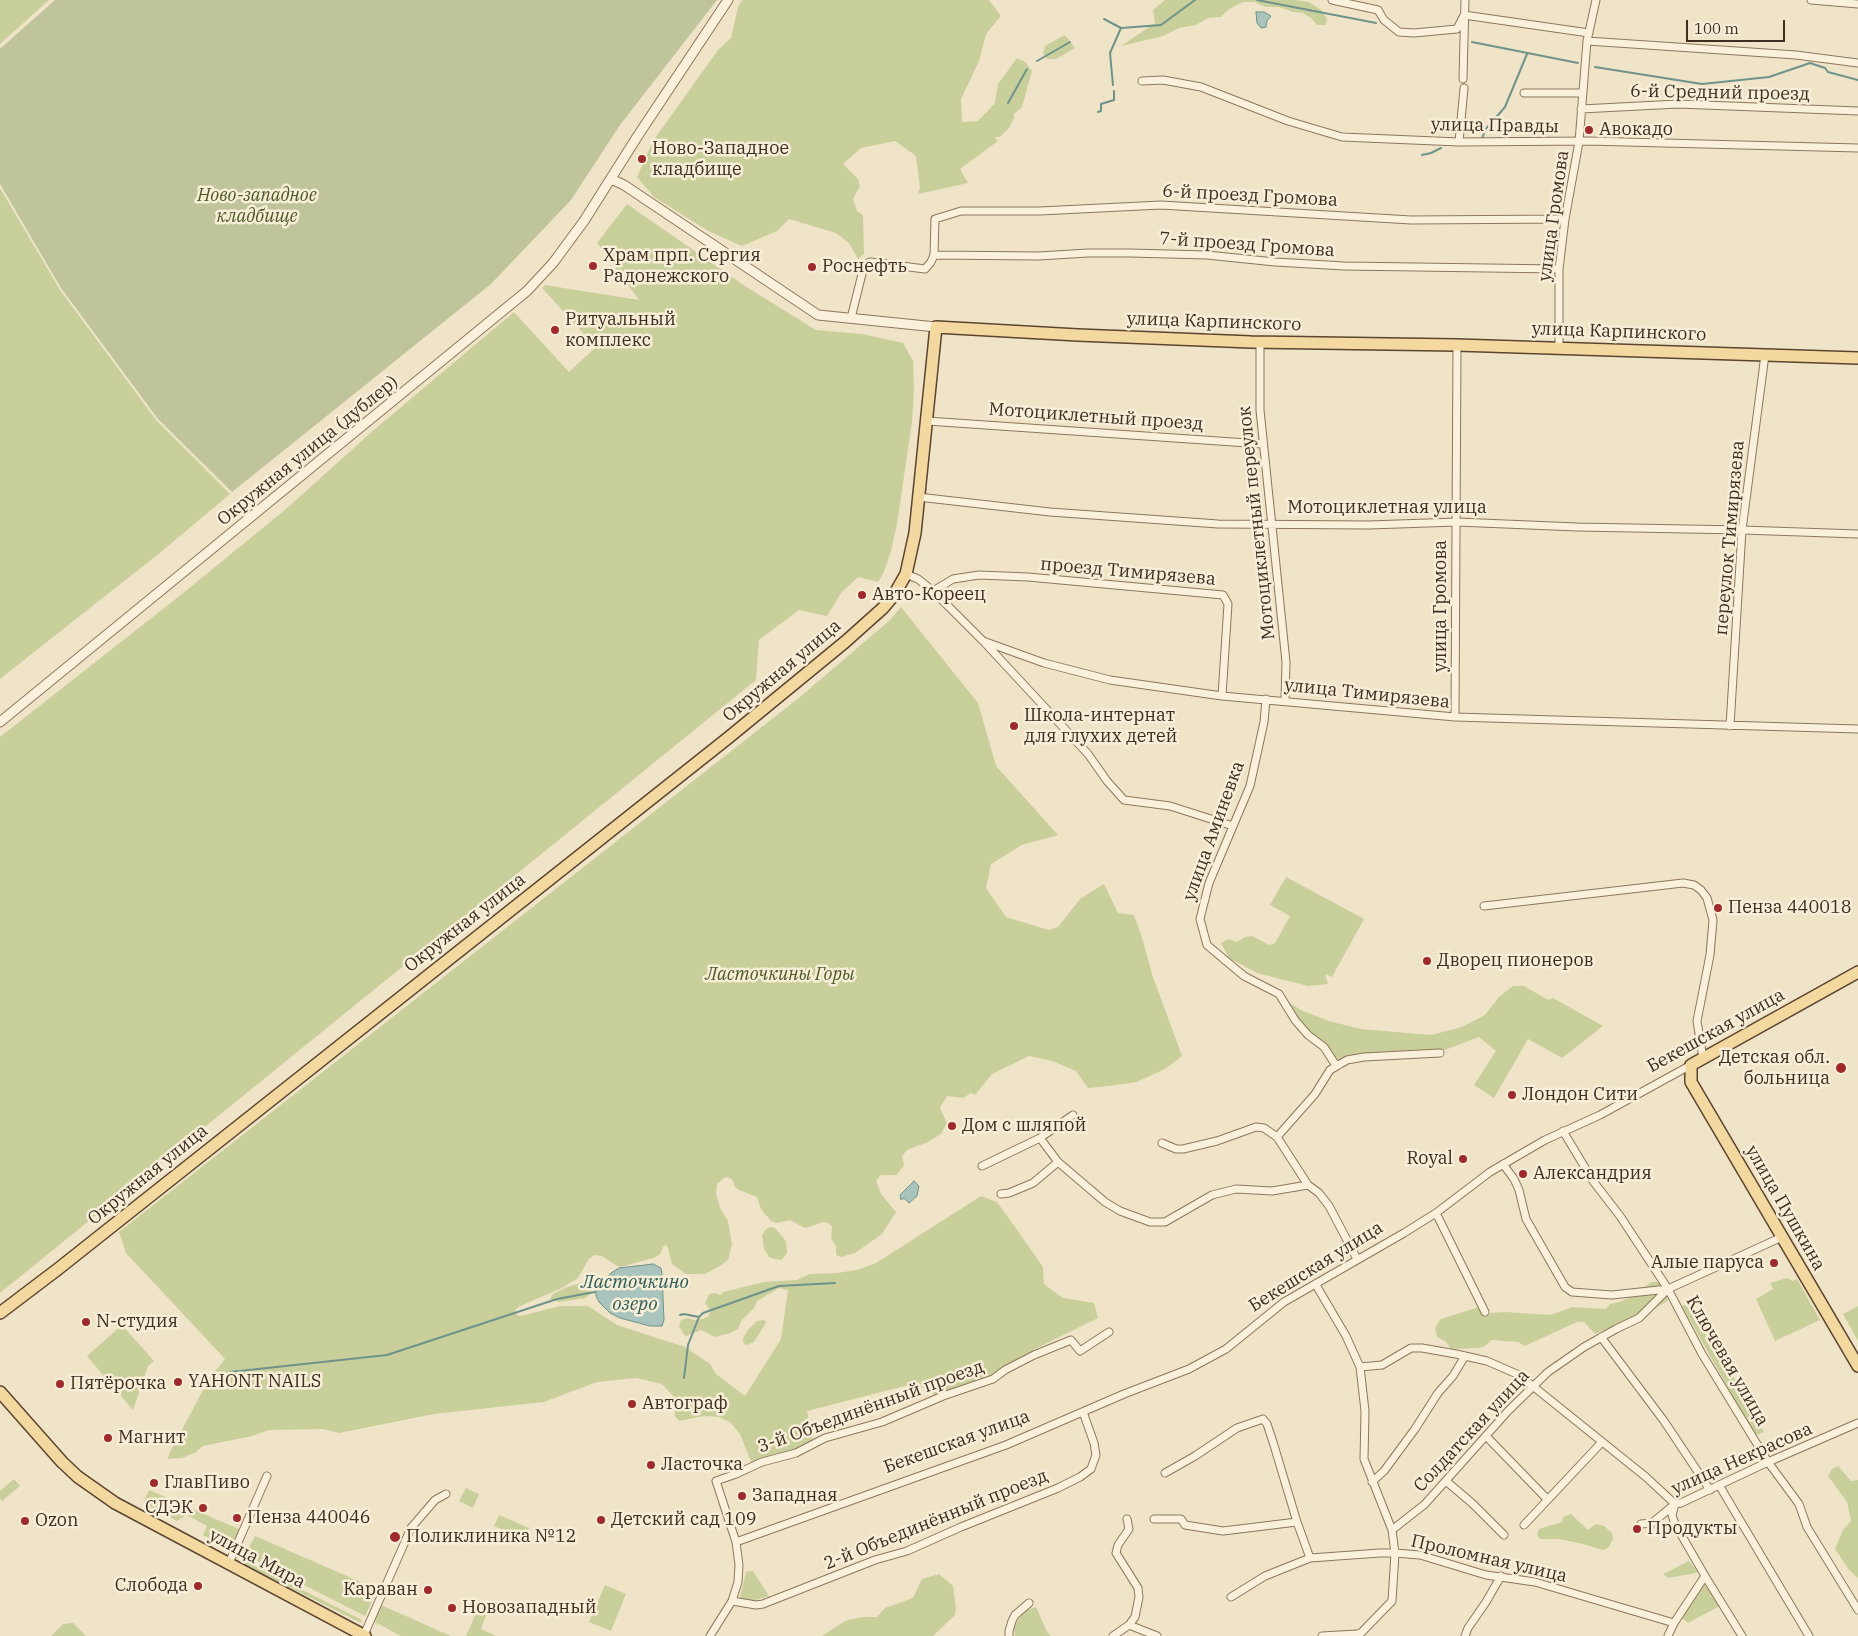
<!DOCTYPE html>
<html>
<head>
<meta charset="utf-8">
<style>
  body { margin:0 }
  #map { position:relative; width:1858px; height:1636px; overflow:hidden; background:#f0e4c8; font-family:"IBM Plex Serif",serif }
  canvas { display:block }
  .scale { position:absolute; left:1686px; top:20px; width:99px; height:22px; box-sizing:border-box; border:2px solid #3d2e20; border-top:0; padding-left:6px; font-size:15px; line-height:18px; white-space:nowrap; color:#3d2e20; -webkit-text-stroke:4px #f7eed8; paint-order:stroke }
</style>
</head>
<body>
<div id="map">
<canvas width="1858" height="1636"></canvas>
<div class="scale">100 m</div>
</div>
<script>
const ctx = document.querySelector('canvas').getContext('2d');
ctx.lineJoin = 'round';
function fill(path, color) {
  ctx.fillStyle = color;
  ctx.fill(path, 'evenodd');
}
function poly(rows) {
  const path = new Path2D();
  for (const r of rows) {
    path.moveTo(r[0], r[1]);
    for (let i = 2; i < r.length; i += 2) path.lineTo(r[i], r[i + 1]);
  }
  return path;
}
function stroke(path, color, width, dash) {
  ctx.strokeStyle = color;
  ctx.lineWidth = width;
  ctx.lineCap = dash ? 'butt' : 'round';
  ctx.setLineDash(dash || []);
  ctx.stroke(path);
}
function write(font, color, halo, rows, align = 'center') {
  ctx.font = font + ' "IBM Plex Serif",serif';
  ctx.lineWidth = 5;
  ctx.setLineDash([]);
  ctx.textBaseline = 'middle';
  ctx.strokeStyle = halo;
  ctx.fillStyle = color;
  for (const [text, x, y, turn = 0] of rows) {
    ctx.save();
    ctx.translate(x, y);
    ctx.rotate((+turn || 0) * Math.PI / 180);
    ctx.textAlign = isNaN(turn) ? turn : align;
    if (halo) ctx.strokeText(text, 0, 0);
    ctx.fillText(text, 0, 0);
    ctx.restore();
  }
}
fill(poly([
  [0,0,49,0,0,44],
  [742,0,989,0,1001,16,986,34,979,61,961,99,962,122,978,121,995,103,998,84,1017,58,1025,62,1032,71,1022,107,1014,114,1014,118,1009,128,1000,137,994,137,998,141,960,169,968,183,918,194,920,188,916,156,895,141,861,148,843,164,858,179,860,186,853,199,857,211,863,215,864,254,858,259,849,243,836,233,789,219,777,231,742,246,710,232,654,197,637,177,653,141,718,50,731,38,738,7],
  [1165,0,1296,0,1309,2,1321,10,1327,19,1326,25,1317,25,1311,18,1303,13,1293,12,1279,7,1266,7,1254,2,1243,2,1229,9,1221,17,1208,18,1196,25,1179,28,1163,36,1121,46,1155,23,1153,10],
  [1065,35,1075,48,1056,59,1047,59,1043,54,1045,46],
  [0,188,60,290,156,420,230,494,161,552,0,679],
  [627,204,745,286,816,330,862,334,903,343,913,361,914,389,912,422,897,524,891,551,884,572,878,582,858,577,841,593,827,616,799,610,759,640,756,680,0,1293,0,737,182,594,286,509,375,429,514,312,569,372,596,347,542,288,545,285,639,300,597,243],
  [901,607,978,703,996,766,1058,835,1022,845,991,864,986,888,1006,917,1049,930,1058,927,1080,899,1104,884,1118,913,1134,915,1142,938,1153,977,1182,1056,1165,1069,1137,1082,1109,1086,1088,1088,1076,1071,1052,1061,1029,1056,992,1074,975,1095,971,1093,963,1098,947,1096,940,1108,947,1123,941,1134,928,1142,907,1150,902,1156,904,1166,896,1175,881,1175,876,1180,881,1194,896,1212,882,1234,855,1253,841,1257,836,1255,836,1246,831,1239,832,1226,828,1223,824,1222,805,1228,790,1220,777,1223,771,1221,761,1209,757,1197,739,1190,735,1187,732,1179,725,1177,717,1184,716,1193,720,1208,728,1221,732,1245,728,1260,720,1266,705,1274,686,1274,672,1264,668,1248,666,1245,663,1247,660,1254,656,1257,621,1267,617,1266,602,1256,595,1255,589,1259,578,1278,562,1288,518,1307,515,1311,516,1314,520,1316,560,1306,588,1306,617,1325,685,1347,710,1364,716,1374,745,1396,781,1339,788,1290,779,1288,757,1301,754,1308,741,1321,738,1329,730,1333,715,1337,701,1330,686,1336,684,1335,679,1326,681,1320,688,1318,694,1320,703,1319,709,1316,710,1310,705,1303,709,1294,715,1293,721,1295,723,1292,764,1282,797,1280,810,1274,837,1273,857,1270,876,1263,981,1196,997,1202,1008,1217,1043,1267,1044,1284,1063,1298,1094,1303,1098,1318,1033,1350,1034,1355,993,1379,935,1400,931,1388,905,1386,807,1411,814,1445,753,1467,740,1434,730,1422,719,1417,704,1416,679,1421,675,1416,674,1397,662,1384,636,1378,597,1382,544,1402,434,1414,339,1433,323,1429,269,1430,252,1436,203,1446,196,1452,182,1458,168,1459,169,1454,209,1379,225,1359,126,1253,119,1232,800,697,890,620],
  [1286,877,1364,919,1332,977,1325,974,1328,984,1308,986,1257,973,1229,958,1221,943,1228,939,1237,942,1245,937,1252,936,1269,945,1275,943,1290,916,1270,905],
  [1513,986,1524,986,1548,1000,1553,998,1603,1026,1562,1058,1528,1039,1494,1098,1474,1085,1496,1051,1479,1037,1445,1050,1366,1053,1338,1060,1296,1018,1286,1001,1303,1011,1329,1021,1361,1029,1431,1035,1462,1027,1485,1015,1499,997],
  [770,1227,775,1228,786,1241,787,1253,782,1260,774,1259,769,1257,764,1249,762,1235,766,1229],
  [1787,1278,1793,1281,1797,1279,1820,1320,1775,1341,1756,1299,1773,1289,1770,1283],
  [586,1281,590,1282,592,1285,589,1295,586,1298,559,1302,550,1299,553,1294,565,1288],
  [1651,1282,1660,1282,1670,1297,1666,1302,1654,1309,1595,1334,1584,1322,1577,1322,1525,1346,1518,1342,1492,1340,1485,1346,1479,1348,1451,1349,1446,1342,1437,1337,1435,1328,1441,1319,1479,1307,1482,1314,1488,1316,1491,1313,1506,1312,1551,1315,1572,1307,1606,1309,1610,1304,1619,1302,1631,1297],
  [1688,1303,1726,1372,1732,1374,1764,1432,1755,1436,1682,1306],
  [1858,1306,1858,1341,1843,1314],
  [764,1320,766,1322,764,1326,754,1342,747,1345,744,1344,743,1338,748,1330,757,1321],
  [122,1325,154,1361,148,1366,133,1410,87,1356],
  [1838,1466,1851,1481,1858,1480,1858,1578,1849,1570,1835,1549,1843,1530,1851,1521,1847,1502,1828,1476,1832,1469],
  [14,1479,20,1486,2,1501,0,1498,0,1491],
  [466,1488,479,1494,473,1508,459,1501],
  [149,1490,241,1530,231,1549,203,1535,207,1526,187,1515,177,1521,143,1503],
  [1571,1514,1588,1530,1596,1524,1604,1526,1612,1533,1613,1539,1608,1548,1603,1550,1583,1544,1559,1539,1540,1539,1537,1534,1539,1529,1562,1522,1563,1517],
  [499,1515,529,1528,524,1539,494,1526],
  [255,1536,372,1587,367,1596,373,1599,365,1616,245,1555],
  [245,1561,362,1620,361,1623,243,1564],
  [1689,1561,1697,1571,1696,1573,1668,1578,1663,1574],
  [753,1571,769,1596,749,1602,740,1597,746,1572],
  [939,1574,953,1586,956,1609,955,1615,933,1636,822,1636,845,1621,862,1617,877,1617,885,1608,913,1598,922,1579],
  [605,1585,626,1594,611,1631,589,1622],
  [1704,1585,1708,1587,1720,1606,1688,1623,1682,1618],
  [381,1605,451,1636,401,1636,373,1621],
  [1036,1607,1047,1632,1051,1636,1015,1636,1014,1627,1020,1617,1027,1610],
  [478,1609,487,1613,481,1629,496,1636,466,1636],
  [73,1623,86,1636,51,1636,63,1624]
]), '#c9cf9b');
fill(poly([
  [55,0,717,0,620,125,571,200,491,284,232,492,158,419,61,288,0,184,0,49]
]), '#bfc49a');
const water = poly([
  [1256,12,1264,12,1271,16,1267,21,1266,27,1261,28,1257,23,1256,12],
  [914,1181,919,1186,917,1196,909,1203,904,1198,901,1200,900,1195,914,1181],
  [653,1264,661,1268,662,1274,664,1320,662,1326,650,1326,620,1318,610,1313,599,1302,596,1296,596,1289,611,1273,619,1268,653,1264]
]);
fill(water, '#a9c4bc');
stroke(water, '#6f938a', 1);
stroke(poly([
  [1257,0,1376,23],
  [1104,19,1121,28],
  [1472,42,1578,63],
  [1037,61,1070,42],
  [1595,67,1702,84,1769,77,1810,63,1825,68,1828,72,1858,80],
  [1113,85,1110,53,1121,28,1161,25,1195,0],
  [1008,103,1027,69],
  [1098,112,1101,111,1101,104,1114,100,1114,91],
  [1482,139,1485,130,1505,107,1527,54],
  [1422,155,1431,153,1441,148],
  [680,1315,684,1314,699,1317],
  [230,1372,387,1355,557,1299,595,1292],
  [684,1378,688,1345,699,1317,703,1313,779,1286,835,1283]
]), '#6f938a', 2);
const minor = poly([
  [1332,0,1378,10,1384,20,1399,32,1414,33,1457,29,1464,15,1589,33],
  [1811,0,1858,4],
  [1587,41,1796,55,1858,63],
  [1463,79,1465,0],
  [1142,81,1163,80,1201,87,1288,121,1342,137,1459,142,1587,141,1858,148],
  [1524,93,1582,93],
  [1581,109,1678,104,1858,111],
  [1459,142,1464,88],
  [934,255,1039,256,1088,253,1130,253,1207,255,1275,262,1344,266,1559,269],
  [851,318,864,266,870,262,925,269,931,262,934,255,935,219,961,211,1040,211,1161,205,1411,220,1565,219],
  [1260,342,1260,410,1286,662,1285,700],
  [1559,348,1559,269,1565,219,1579,142,1587,41,1596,0],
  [927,421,1262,444],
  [918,497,1050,512,1218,524,1369,525,1457,522,1577,527,1742,530,1858,534],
  [906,574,918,579,933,591,983,641,1044,663,1110,680,1222,696,1455,717,1858,729],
  [933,591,953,579,979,575,1028,577,1223,595,1228,604,1222,696],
  [985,643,1088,754,1107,781,1124,800,1170,806,1233,826],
  [1266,699,1264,722,1250,786,1209,883,1200,919,1207,945,1244,976,1279,994,1295,1020,1308,1035,1324,1047,1335,1064,1339,1065],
  [1455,717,1457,345],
  [1730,726,1742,530,1765,355],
  [1484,906,1683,883,1694,885,1701,890,1707,898,1713,920,1710,955,1697,1021,1703,1058],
  [1563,1131,1593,1181,1620,1216,1668,1289,1702,1354,1768,1462,1799,1504,1807,1527,1858,1610],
  [1040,1138,1058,1162,1105,1202,1120,1211,1150,1222,1165,1222,1212,1195,1236,1189,1272,1191,1308,1185,1319,1193,1329,1206,1357,1259],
  [1162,1143,1176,1149,1183,1149,1217,1141,1256,1127,1264,1128,1277,1137],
  [1503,1164,1514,1179,1519,1190,1526,1219,1565,1287,1572,1292,1612,1295,1668,1289],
  [982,1166,1040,1138,1073,1115],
  [1308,1185,1277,1137,1315,1094,1330,1070,1347,1060,1364,1057,1440,1053],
  [1001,1194,1009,1193,1033,1183,1058,1162],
  [1436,1213,1485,1312],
  [1316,1285,1346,1336,1360,1367,1365,1411,1364,1459,1392,1530,1395,1553,1392,1601,1361,1633,1357,1634,1322,1636],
  [1601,1337,1664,1421,1710,1490],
  [1360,1367,1382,1365,1411,1348,1422,1348,1456,1354,1487,1361,1519,1375,1646,1477,1675,1504,1672,1515,1675,1524,1705,1576,1742,1636],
  [1486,1436,1547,1499],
  [1165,1473,1195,1456,1237,1428,1263,1419,1267,1424,1273,1442,1297,1522,1310,1558],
  [1446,1481,1473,1504,1504,1535],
  [1372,1482,1384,1471,1415,1429,1438,1393,1453,1376,1465,1356],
  [1719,1485,1809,1636],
  [1154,1519,1181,1519,1185,1525,1223,1531,1297,1522],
  [1641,1524,1652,1523,1675,1504,1681,1503,1768,1462,1858,1423],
  [1524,1525,1602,1442],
  [1392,1530,1425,1504,1508,1411,1548,1372,1584,1347,1616,1329,1639,1318,1668,1289,1782,1237],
  [736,1542,1006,1445,1124,1394,1189,1369,1226,1349,1284,1302,1404,1233,1436,1213,1490,1172,1545,1140,1600,1115,1691,1065],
  [229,1563,267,1476],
  [1231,1597,1265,1576,1310,1558,1380,1553,1395,1553,1420,1555,1486,1575,1535,1582,1674,1623],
  [732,1601,756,1605,763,1604,875,1560,907,1551,961,1527,1058,1488,1080,1477,1091,1469,1096,1455,1094,1443,1083,1412],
  [1129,1625,1157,1636],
  [364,1635,411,1528,435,1500,446,1494],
  [710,1636,732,1601,738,1582,739,1565,736,1542,716,1481,736,1474,762,1462,796,1453,825,1438,882,1422,943,1396,993,1379,1005,1370,1034,1355,1071,1340,1080,1351,1109,1332],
  [1009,1636,1009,1631,1012,1621,1015,1615,1029,1603],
  [1113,1636,1129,1625,1135,1617,1139,1597,1138,1588,1116,1553,1118,1545,1129,1529,1127,1519],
  [1465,1636,1468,1628,1486,1602,1501,1576],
  [1668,1636,1674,1623,1705,1576]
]);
const tertiary = poly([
  [611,179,624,185,818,315,936,327],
  [0,722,527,291,553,263,584,221,637,137,728,0]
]);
const primary = poly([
  [1858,972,1691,1065,1691,1082,1858,1366],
  [0,1313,58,1269,728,738,845,642,883,608,894,595,906,574,915,533,936,327,1078,335,1251,342,1457,345,1858,358],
  [0,1392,62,1462,78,1477,115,1503,365,1636]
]);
stroke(minor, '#8d765c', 9);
stroke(tertiary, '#8d765c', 11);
stroke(primary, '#5b4430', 14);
stroke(minor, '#faf1dc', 7);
stroke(tertiary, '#faf1dc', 9);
stroke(primary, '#f3d9a0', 11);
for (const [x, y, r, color] of [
  [1589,130,5,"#9e2a2b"],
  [642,159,5,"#9e2a2b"],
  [593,266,5,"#9e2a2b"],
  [812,267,5,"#9e2a2b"],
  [555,330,5,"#9e2a2b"],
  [862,595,5,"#9e2a2b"],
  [1014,726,5,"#9e2a2b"],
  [1718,908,5,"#9e2a2b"],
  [1427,961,5,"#9e2a2b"],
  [1841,1068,6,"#9e2a2b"],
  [1512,1095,5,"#9e2a2b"],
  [952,1126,5,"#9e2a2b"],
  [1463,1159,5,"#9e2a2b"],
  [1523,1174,5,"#9e2a2b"],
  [1774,1263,5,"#9e2a2b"],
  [86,1322,5,"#9e2a2b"],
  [178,1382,5,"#9e2a2b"],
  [60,1384,5,"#9e2a2b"],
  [632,1404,5,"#9e2a2b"],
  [108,1438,5,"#9e2a2b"],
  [651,1465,5,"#9e2a2b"],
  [154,1483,5,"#9e2a2b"],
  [742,1496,5,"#9e2a2b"],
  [203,1508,5,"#9e2a2b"],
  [237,1518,5,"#9e2a2b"],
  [601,1520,5,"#9e2a2b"],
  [25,1521,5,"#9e2a2b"],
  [1637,1529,5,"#9e2a2b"],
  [395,1537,6,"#9e2a2b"],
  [198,1586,5,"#9e2a2b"],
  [428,1590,5,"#9e2a2b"],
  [452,1608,5,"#9e2a2b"]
]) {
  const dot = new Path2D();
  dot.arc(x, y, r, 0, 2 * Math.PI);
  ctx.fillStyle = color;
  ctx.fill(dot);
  stroke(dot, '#f7eed8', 2);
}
write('18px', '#3d2e20', '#f7eed8', [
  ["6-й Средний проезд",1720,93,1],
  ["улица Правды",1495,126,1],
  ["6-й проезд Громова",1250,196,3],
  ["улица Громова",1554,216,-82],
  ["7-й проезд Громова",1247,245,4],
  ["улица Карпинского",1214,322,2],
  ["улица Карпинского",1619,332,2],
  ["Мотоциклетный проезд",1096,417,4],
  ["Окружная улица (дублер)",308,451,-39],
  ["Мотоциклетная улица",1387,508],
  ["Мотоциклетный переулок",1257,523,-96],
  ["переулок Тимирязева",1730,538,-85],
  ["проезд Тимирязева",1128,572,5],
  ["улица Громова",1441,606,-90],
  ["Окружная улица",782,671,-40],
  ["улица Тимирязева",1367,694,6],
  ["улица Аминевка",1214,831,-70],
  ["Окружная улица",465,923,-38],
  ["Бекешская улица",1716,1031,-29],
  ["Окружная улица",148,1175,-39],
  ["улица Пушкина",1785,1208,60],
  ["Бекешская улица",1316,1267,-32],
  ["Ключевая улица",1727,1361,60],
  ["3-й Объединённый проезд",871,1407,-20],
  ["Солдатская улица",1472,1431,-47],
  ["Бекешская улица",957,1442,-20],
  ["улица Некрасова",1742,1459,-24],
  ["2-й Объединённый проезд",936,1520,-22],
  ["улица Мира",257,1559,28],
  ["Проломная улица",1489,1559,13]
]);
write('18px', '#3d2e20', '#f7eed8', [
  ["Авокадо",1599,130],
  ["Ново-Западное",652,149],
  ["кладбище",652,170],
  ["Храм прп. Сергия",603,256],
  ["Радонежского",603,277],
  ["Роснефть",822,267],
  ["Ритуальный",565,320],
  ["комплекс",565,341],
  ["Авто-Кореец",872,595],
  ["Школа-интернат",1024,716],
  ["для глухих детей",1024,737],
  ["Пенза 440018",1728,908],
  ["Дворец пионеров",1437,961],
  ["Детская обл.",1830,1058,"right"],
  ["больница",1830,1079,"right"],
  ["Лондон Сити",1522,1095],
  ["Дом с шляпой",962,1126],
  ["Royal",1453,1159,"right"],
  ["Александрия",1533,1174],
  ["Алые паруса",1764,1263,"right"],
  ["N-студия",96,1322],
  ["YAHONT NAILS",188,1382],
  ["Пятёрочка",70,1384],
  ["Автограф",642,1404],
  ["Магнит",118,1438],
  ["Ласточка",661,1465],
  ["ГлавПиво",164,1483],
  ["Западная",752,1496],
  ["СДЭК",193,1508,"right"],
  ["Пенза 440046",247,1518],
  ["Детский сад 109",611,1520],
  ["Ozon",35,1521],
  ["Продукты",1647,1529],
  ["Поликлиника №12",406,1537],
  ["Слобода",188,1586,"right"],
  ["Караван",418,1590,"right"],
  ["Новозападный",462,1608]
], 'left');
write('italic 18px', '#4d5a26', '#f7eed8', [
  ["Ново-западное",257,196],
  ["кладбище",257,217],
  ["Ласточкины Горы",780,975]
]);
write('italic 19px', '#2f5d5a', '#f7eed8', [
  ["Ласточкино",635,1283],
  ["озеро",635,1305]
]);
</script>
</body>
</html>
